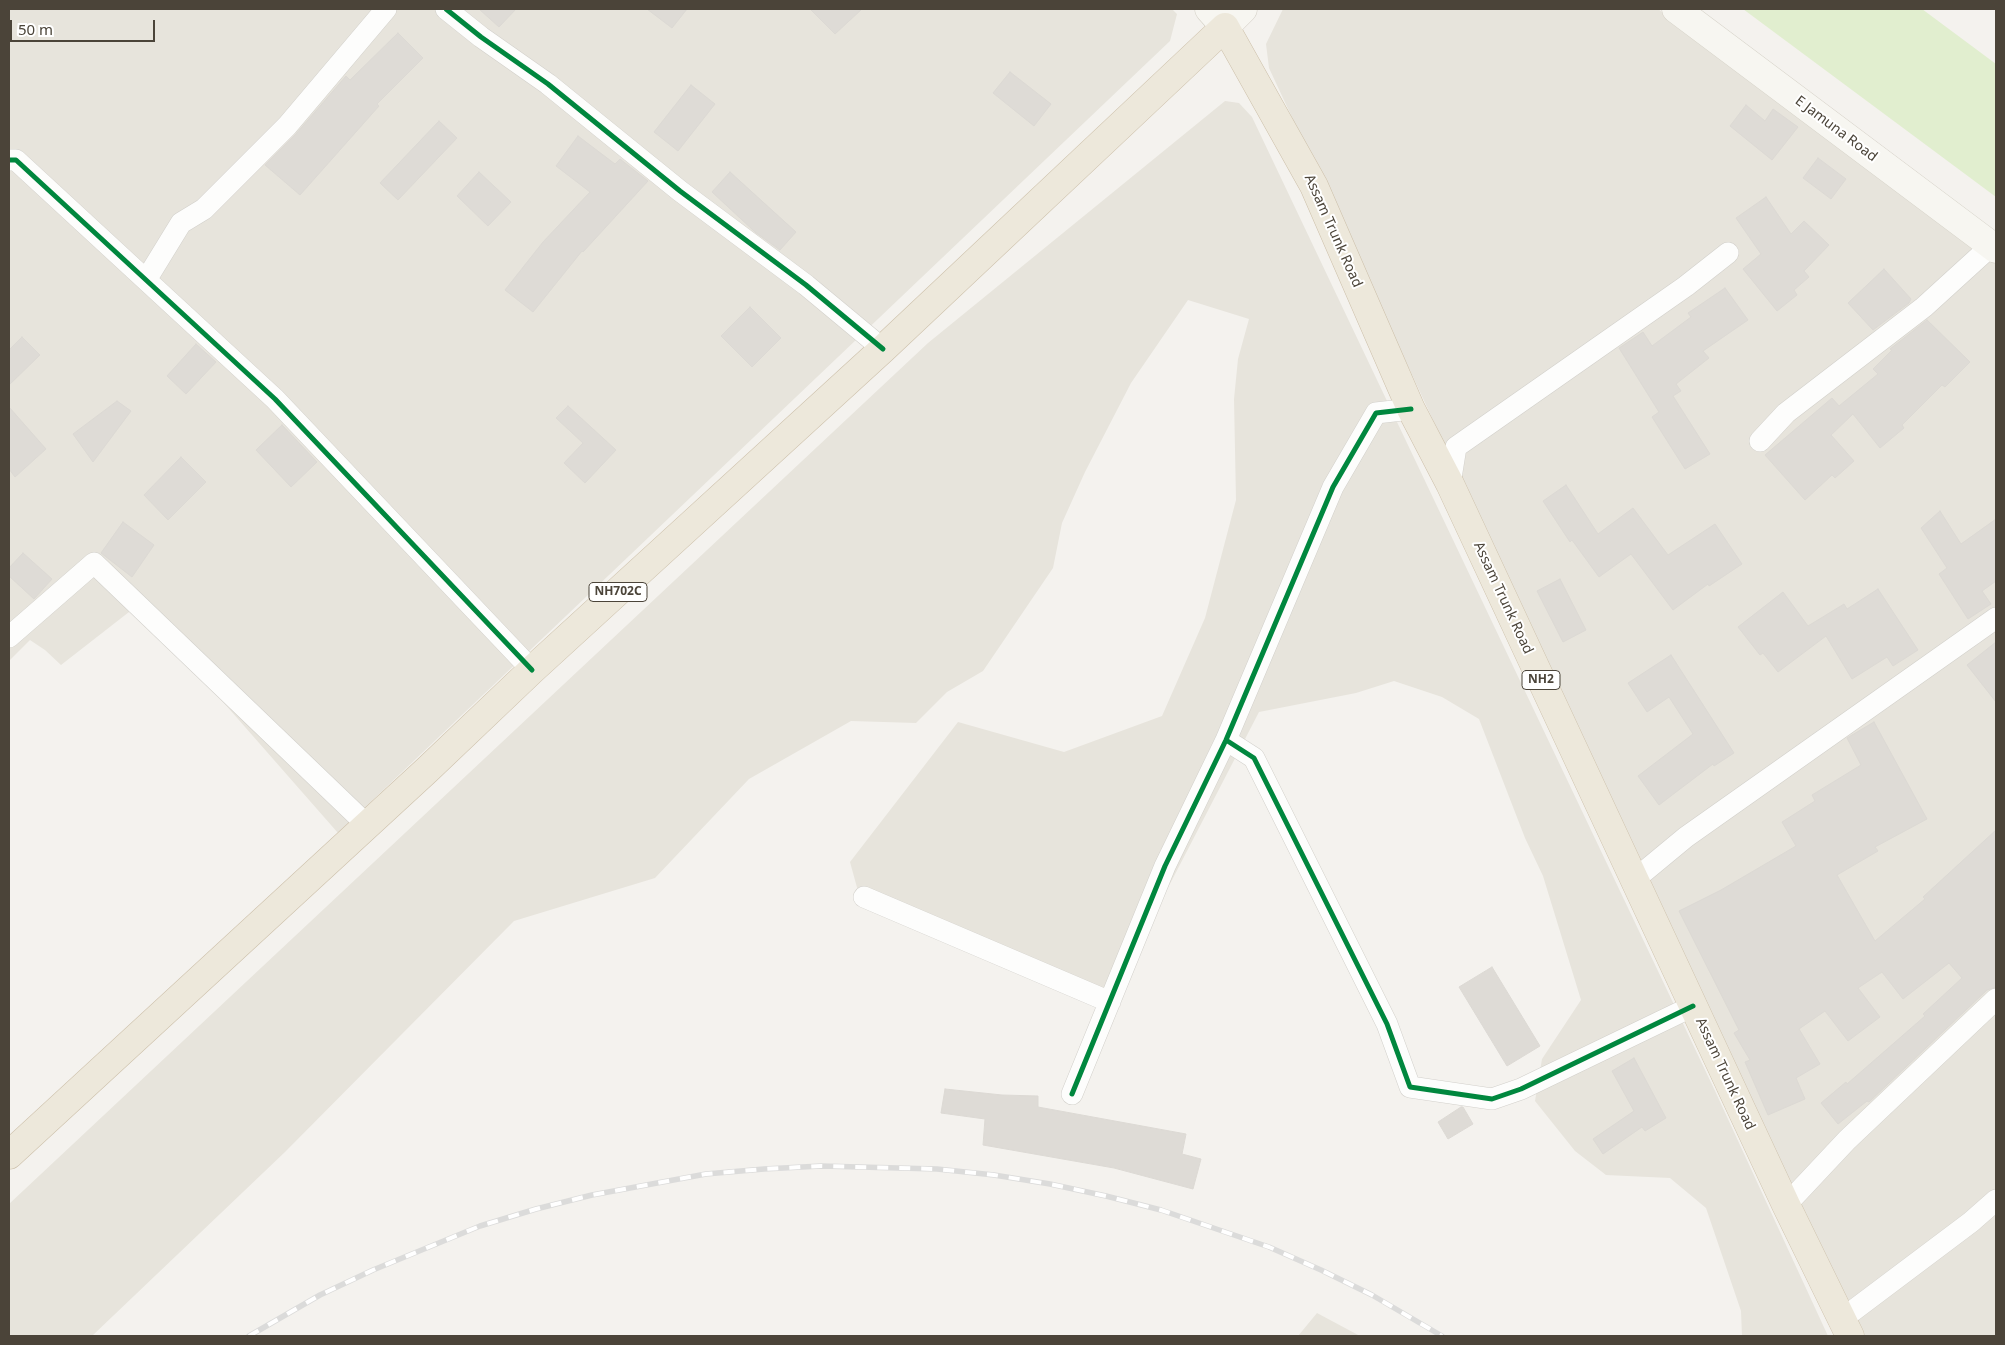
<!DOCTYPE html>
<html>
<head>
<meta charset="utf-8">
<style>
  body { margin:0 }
  #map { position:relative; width:2005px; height:1345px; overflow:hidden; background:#f4f2ee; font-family:"Noto Sans",sans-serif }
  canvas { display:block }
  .frame { position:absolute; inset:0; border:10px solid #4b4439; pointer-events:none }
  .scale { position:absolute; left:10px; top:20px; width:145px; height:22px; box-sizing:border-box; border:2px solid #4b4439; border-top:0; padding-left:6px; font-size:15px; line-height:18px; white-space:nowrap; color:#4b4439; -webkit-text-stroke:4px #fff; paint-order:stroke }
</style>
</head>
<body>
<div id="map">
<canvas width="2005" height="1345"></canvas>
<div class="frame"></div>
<div class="scale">50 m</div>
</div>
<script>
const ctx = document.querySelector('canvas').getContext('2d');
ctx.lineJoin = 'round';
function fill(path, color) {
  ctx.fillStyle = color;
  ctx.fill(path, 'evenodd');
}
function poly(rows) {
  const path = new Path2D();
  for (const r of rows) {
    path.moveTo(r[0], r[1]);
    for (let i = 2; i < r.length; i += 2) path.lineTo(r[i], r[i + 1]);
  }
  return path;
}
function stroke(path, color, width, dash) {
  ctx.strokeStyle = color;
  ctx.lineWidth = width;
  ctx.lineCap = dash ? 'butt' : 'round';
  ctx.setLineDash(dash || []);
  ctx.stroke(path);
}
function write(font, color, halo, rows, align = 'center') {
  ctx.font = font + ' "Noto Sans",sans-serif';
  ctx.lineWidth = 4;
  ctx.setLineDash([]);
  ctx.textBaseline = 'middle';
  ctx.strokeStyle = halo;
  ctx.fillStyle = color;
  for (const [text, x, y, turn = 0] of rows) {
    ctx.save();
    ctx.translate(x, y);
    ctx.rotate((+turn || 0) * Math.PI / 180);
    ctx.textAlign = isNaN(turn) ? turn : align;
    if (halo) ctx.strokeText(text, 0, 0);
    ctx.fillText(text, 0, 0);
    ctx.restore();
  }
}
fill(poly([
  [9,9,1172,9,1177,14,1170,41,338,833,138,605,61,665,45,650,30,640,9,661],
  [1283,9,1658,9,1996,264,1996,1336,1860,1336,1269,68,1266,44],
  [1225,101,1239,103,1252,117,1716,1093,1828,1336,1742,1336,1741,1311,1706,1208,1670,1178,1606,1175,1575,1151,1535,1101,1542,1059,1581,1000,1543,876,1525,838,1479,719,1442,697,1394,681,1356,693,1259,712,1114,992,861,902,850,862,958,722,1064,752,1162,716,1205,618,1236,500,1234,399,1238,359,1249,319,1188,300,1131,383,1085,472,1062,523,1053,568,983,671,947,692,916,723,851,721,749,779,655,878,514,921,285,1152,92,1336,9,1336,9,1204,928,343],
  [1317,1313,1360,1336,1298,1336]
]), '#e7e4dc');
fill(poly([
  [1743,9,1922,9,1996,64,1996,197]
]), '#e1eecf');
const building = poly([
  [479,9,516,9,499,27,479,9],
  [647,9,687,9,672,28,647,9],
  [810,9,862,9,835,34,810,9],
  [398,33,423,58,377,104,379,106,300,195,265,165,296,134,346,76,350,80,398,33],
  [1010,72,1051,104,1034,126,993,93,1010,72],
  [691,85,715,104,678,151,654,132,691,85],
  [1746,105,1765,121,1773,109,1798,127,1772,160,1730,126,1746,105],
  [439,121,457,138,398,200,380,183,439,121],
  [578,136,615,164,620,159,648,181,583,252,582,251,533,312,505,290,543,242,590,192,556,166,578,136],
  [1818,158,1846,179,1831,199,1803,178,1818,158],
  [479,172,511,202,488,226,457,196,479,172],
  [730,172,796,232,780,250,755,232,712,192,730,172],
  [1766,197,1791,234,1804,221,1829,245,1804,271,1809,277,1794,290,1797,295,1777,311,1743,269,1761,254,1736,218,1766,197],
  [1884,269,1911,299,1909,303,1873,330,1848,303,1884,269],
  [1725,288,1748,320,1703,351,1709,358,1676,384,1681,391,1673,396,1710,454,1685,469,1652,417,1659,412,1619,348,1643,332,1652,346,1691,317,1688,313,1725,288],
  [750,307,781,338,752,367,721,336,750,307],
  [1927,320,1970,362,1945,387,1942,385,1902,425,1904,428,1880,448,1853,414,1831,435,1854,461,1835,478,1832,475,1805,500,1765,455,1832,398,1839,406,1878,374,1873,369,1892,350,1890,349,1927,320],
  [22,337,40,355,9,385,9,350,22,337],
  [196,344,216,362,186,394,167,376,196,344],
  [117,401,131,411,93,462,73,434,117,401],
  [568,406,616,450,585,483,564,463,583,443,556,418,568,406],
  [9,407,46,449,15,477,9,469,9,407],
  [282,425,317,462,291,487,256,450,282,425],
  [181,457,206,482,168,520,144,495,181,457],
  [1566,485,1598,534,1633,508,1668,555,1715,524,1742,564,1709,586,1708,584,1673,610,1631,554,1599,577,1572,540,1570,542,1543,501,1566,485],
  [1940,511,1961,544,1996,519,1996,581,1982,591,1991,604,1968,619,1939,574,1947,568,1921,528,1940,511],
  [123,522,154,545,132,577,101,553,123,522],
  [23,553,52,579,34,599,9,576,9,568,23,553],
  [1560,579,1586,630,1563,642,1537,591,1560,579],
  [1878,589,1918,650,1893,666,1887,657,1852,679,1826,636,1778,672,1763,653,1760,655,1738,627,1783,592,1808,626,1844,604,1847,609,1878,589],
  [1996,642,1996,702,1967,665,1996,642],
  [1671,655,1734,753,1714,766,1713,764,1659,805,1638,776,1693,734,1669,697,1647,712,1628,683,1671,655],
  [1874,722,1927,819,1875,847,1878,851,1837,875,1875,941,1925,899,1923,897,1996,830,1996,987,1987,990,1869,1102,1867,1101,1838,1124,1821,1103,1846,1082,1847,1084,1925,1016,1923,1014,1962,978,1949,963,1903,999,1882,972,1858,988,1880,1017,1848,1041,1825,1011,1799,1029,1820,1064,1796,1078,1805,1099,1768,1115,1745,1062,1750,1060,1734,1033,1739,1030,1679,911,1721,890,1796,846,1782,822,1815,801,1812,795,1861,765,1847,738,1874,722],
  [1492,967,1540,1046,1507,1066,1459,987,1492,967],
  [1634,1058,1666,1118,1645,1131,1642,1127,1603,1154,1593,1139,1634,1111,1612,1071,1634,1058],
  [945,1089,1002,1095,1038,1096,1038,1107,1186,1134,1182,1154,1201,1159,1193,1189,1114,1168,983,1145,985,1119,941,1113,945,1089],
  [1461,1107,1463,1107,1473,1124,1448,1139,1438,1122,1461,1107]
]);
fill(building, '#dedbd6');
stroke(building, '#dcd9d4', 1);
const street = poly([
  [446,9,481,37,548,84,680,191,806,285,883,349],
  [9,160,16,160,275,399,532,670],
  [146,280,181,223,204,209,287,126,386,9],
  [1760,441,1786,413,1924,307,1991,246],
  [1450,484,1456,447,1686,286,1728,253],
  [9,637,94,563,367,825],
  [1226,740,1254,758,1387,1024,1410,1087,1492,1099,1521,1089,1693,1006],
  [1634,880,1686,837,1996,618],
  [864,897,1110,1002],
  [1072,1094,1165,866,1226,740,1333,487,1376,413,1411,409],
  [1786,1205,1847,1140,1996,999],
  [1842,1319,1971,1222,1996,1200]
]);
const secondary = poly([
  [1209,9,1225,27,1243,9],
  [1676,9,1996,249]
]);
const highway = poly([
  [9,1155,427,770,532,670,883,349,1225,27,1314,186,1411,409,1450,484,1786,1205,1850,1336]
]);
stroke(street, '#d2d0cb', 22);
stroke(secondary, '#d3cfc5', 29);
stroke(highway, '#ccbfa9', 29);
stroke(street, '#fdfdfc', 21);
stroke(secondary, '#f7f6f1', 28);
stroke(highway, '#ede8db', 28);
const rail = poly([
  [249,1336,320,1295,373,1270,480,1226,536,1209,592,1195,706,1174,764,1169,821,1166,937,1169,994,1175,1050,1184,1106,1196,1161,1210,1269,1247,1321,1270,1372,1295,1442,1336]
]);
stroke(rail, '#dbdbda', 5.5);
stroke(rail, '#fff', 4, [11]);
stroke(poly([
  [446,9,481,37,548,84,680,191,806,285,883,349],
  [9,160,16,160,275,399,532,670],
  [1226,740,1254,758,1387,1024,1410,1087,1492,1099,1521,1089,1693,1006],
  [1072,1094,1165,866,1226,740,1333,487,1376,413,1411,409]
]), '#00873e', 5);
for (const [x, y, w] of [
  [618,592,58],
  [1541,680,38]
]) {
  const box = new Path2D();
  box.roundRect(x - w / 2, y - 9.5, w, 19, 4);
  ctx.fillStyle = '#fff';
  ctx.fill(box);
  stroke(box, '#4b4439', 1);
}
write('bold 12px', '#4b4439', null, [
  ["NH702C",618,592],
  ["NH2",1541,680]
]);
write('14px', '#4b4439', '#fff', [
  ["E Jamuna Road",1836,129,37],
  ["Assam Trunk Road",1333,231,66],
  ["Assam Trunk Road",1503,598,65],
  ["Assam Trunk Road",1725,1074,65]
]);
</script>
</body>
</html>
